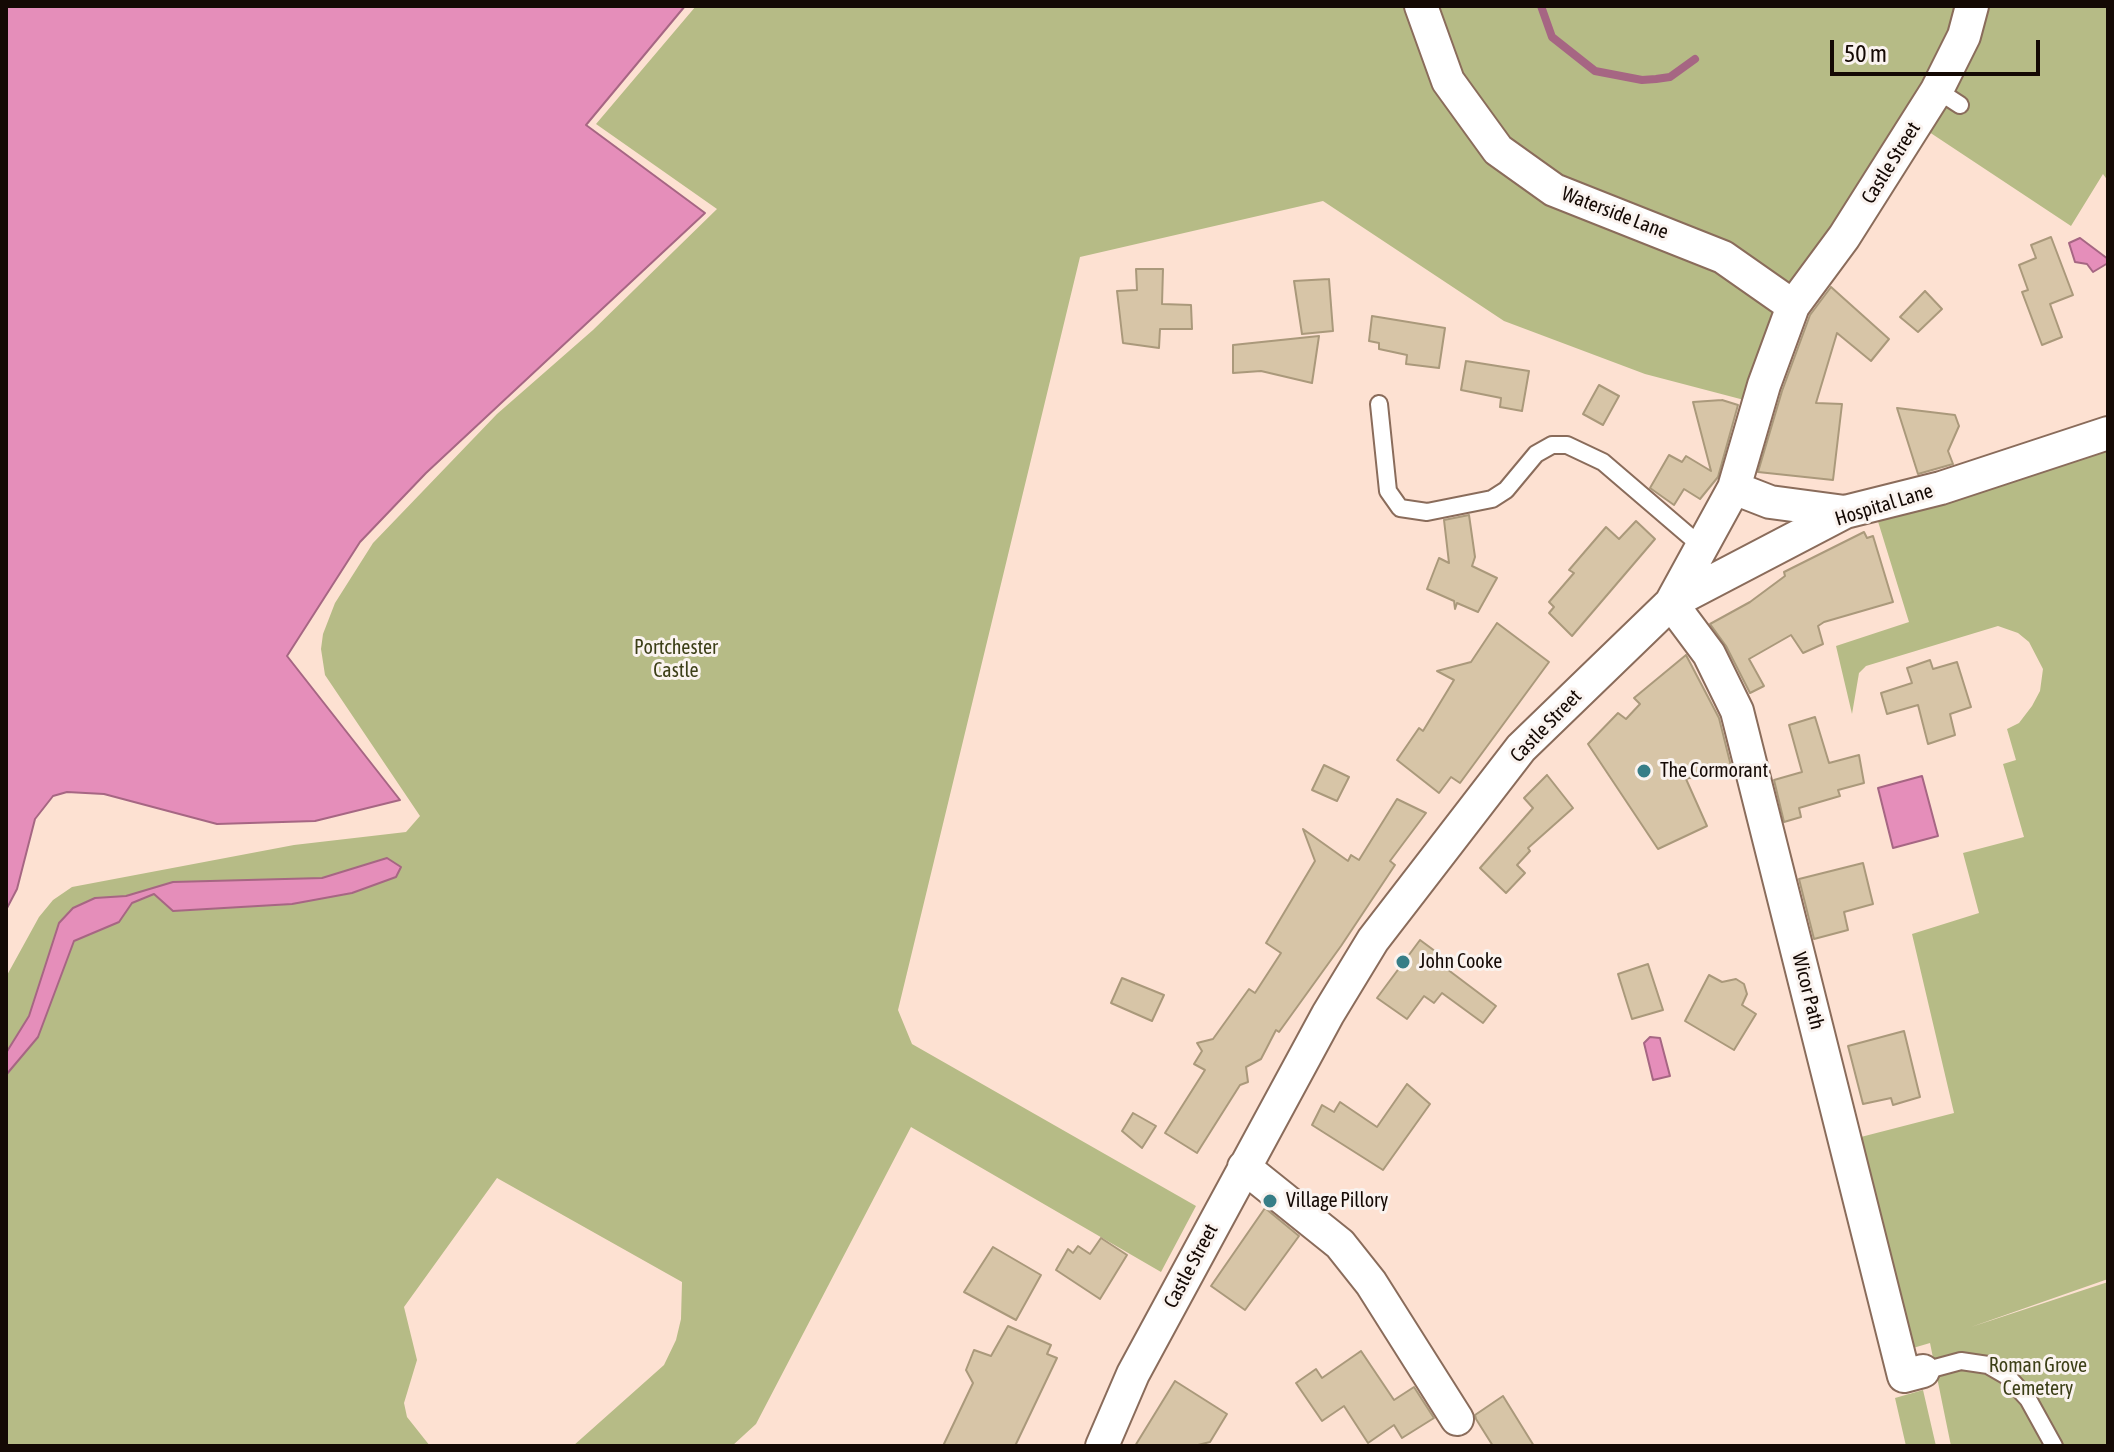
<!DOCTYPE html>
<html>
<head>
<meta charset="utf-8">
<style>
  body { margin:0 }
  #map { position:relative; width:2114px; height:1452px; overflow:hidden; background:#fde1d2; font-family:"Asap Condensed",sans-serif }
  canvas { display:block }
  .frame { position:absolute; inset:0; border:8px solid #140904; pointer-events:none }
  .scale { position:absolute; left:1830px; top:40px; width:210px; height:36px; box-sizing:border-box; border:4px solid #140904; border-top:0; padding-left:10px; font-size:24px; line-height:28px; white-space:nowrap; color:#140904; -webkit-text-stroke:6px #faf3ef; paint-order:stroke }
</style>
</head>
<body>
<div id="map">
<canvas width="2114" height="1452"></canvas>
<div class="frame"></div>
<div class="scale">50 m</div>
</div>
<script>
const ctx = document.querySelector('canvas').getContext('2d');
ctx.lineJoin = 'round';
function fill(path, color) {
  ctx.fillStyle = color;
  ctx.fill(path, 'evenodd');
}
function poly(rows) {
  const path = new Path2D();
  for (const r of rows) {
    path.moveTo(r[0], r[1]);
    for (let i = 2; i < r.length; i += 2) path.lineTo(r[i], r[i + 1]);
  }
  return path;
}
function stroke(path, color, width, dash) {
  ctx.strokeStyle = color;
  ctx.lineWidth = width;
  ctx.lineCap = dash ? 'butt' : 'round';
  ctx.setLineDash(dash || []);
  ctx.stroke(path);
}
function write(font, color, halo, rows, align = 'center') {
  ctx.font = font + ' "Asap Condensed",sans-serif';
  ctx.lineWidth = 6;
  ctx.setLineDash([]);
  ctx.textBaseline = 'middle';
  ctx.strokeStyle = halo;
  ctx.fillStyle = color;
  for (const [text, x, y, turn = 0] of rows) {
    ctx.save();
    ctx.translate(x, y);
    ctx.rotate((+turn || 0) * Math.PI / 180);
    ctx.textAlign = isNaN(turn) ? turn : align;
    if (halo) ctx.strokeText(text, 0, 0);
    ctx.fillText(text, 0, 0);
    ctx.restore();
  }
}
fill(poly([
  [696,6,2108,6,2108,181,2103,174,2071,226,1911,120,1748,401,1645,374,1504,321,1323,201,1080,257,898,1010,912,1044,1196,1206,1161,1272,911,1127,756,1424,732,1446,573,1446,664,1365,676,1340,681,1319,682,1282,497,1178,404,1307,417,1360,404,1403,407,1417,430,1446,6,1446,6,977,39,917,53,900,72,887,294,845,406,832,420,816,325,675,321,649,323,634,335,603,373,543,497,414,593,330,717,209,596,124],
  [2108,444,2108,1279,1971,1327,2108,1282,2108,1446,1951,1446,1930,1343,1913,1348,1857,1138,1954,1113,1912,934,1979,913,1963,853,2024,837,2003,764,2016,760,2007,729,2019,723,2032,706,2040,691,2043,669,2029,642,2018,633,1998,626,1866,666,1859,673,1852,714,1836,646,1909,622,1876,515],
  [1923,1390,1936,1446,1906,1446,1895,1398]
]), '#b6bb86');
const water = poly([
  [6,6,685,6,586,125,705,213,426,473,360,542,287,656,400,800,315,821,217,824,104,794,67,792,53,796,35,819,17,889,6,910,6,6],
  [2080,238,2108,259,2108,263,2093,272,2087,264,2075,262,2069,243,2080,238],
  [1922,776,1938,836,1893,848,1878,788,1922,776],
  [387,858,401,867,396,877,352,893,292,904,173,911,154,894,132,903,119,922,74,941,38,1037,6,1075,6,1053,29,1016,59,923,73,908,95,898,126,896,173,882,322,878,387,858],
  [1650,1037,1660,1038,1670,1076,1653,1080,1644,1043,1650,1037]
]);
fill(water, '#e58eba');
stroke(water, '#a66683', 2);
stroke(poly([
  [1541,6,1552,37,1595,71,1642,80,1656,79,1670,77,1695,59]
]), '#a66683', 8);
const building = poly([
  [2051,237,2073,295,2050,304,2062,337,2042,345,2022,292,2028,290,2019,265,2036,258,2031,245,2051,237],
  [1136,269,1163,269,1162,304,1191,305,1192,329,1160,329,1159,348,1123,343,1117,291,1137,290,1136,269],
  [1329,279,1333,331,1302,334,1294,281,1329,279],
  [1831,287,1889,339,1871,361,1837,333,1816,403,1842,404,1833,480,1758,472,1782,391,1810,315,1831,287],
  [1925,291,1942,309,1918,332,1900,317,1925,291],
  [1372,316,1445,328,1439,368,1406,364,1407,355,1379,349,1379,343,1369,341,1372,316],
  [1319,336,1312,383,1261,371,1233,373,1233,345,1319,336],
  [1466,361,1529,371,1522,411,1500,407,1501,398,1461,390,1466,361],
  [1599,385,1619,396,1603,425,1583,414,1599,385],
  [1722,400,1738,405,1718,477,1700,499,1684,489,1674,505,1650,488,1669,455,1682,462,1686,456,1711,471,1693,402,1722,400],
  [1897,408,1955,415,1959,426,1948,451,1953,464,1918,474,1897,408],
  [1469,515,1475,557,1472,566,1497,578,1478,612,1457,603,1455,609,1454,601,1427,589,1439,558,1449,563,1444,520,1469,515],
  [1636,521,1655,539,1572,636,1549,613,1554,607,1549,602,1574,573,1569,570,1606,527,1619,539,1636,521],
  [1864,532,1867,538,1873,536,1893,602,1824,622,1818,626,1823,644,1803,653,1791,635,1749,659,1764,686,1750,693,1726,646,1710,624,1750,602,1785,576,1784,572,1864,532],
  [1497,623,1549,662,1460,783,1451,777,1439,793,1397,760,1419,728,1423,731,1454,680,1437,671,1471,662,1497,623],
  [1686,655,1719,718,1731,766,1686,779,1707,826,1658,849,1588,744,1618,713,1626,719,1640,704,1634,698,1686,655],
  [1930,660,1933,669,1957,662,1971,707,1950,714,1955,735,1928,744,1918,705,1887,714,1881,693,1912,683,1907,668,1930,660],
  [1815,717,1829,763,1859,755,1864,783,1838,790,1840,796,1799,808,1801,817,1784,822,1774,780,1802,772,1789,725,1815,717],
  [1324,765,1349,777,1337,801,1312,790,1324,765],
  [1547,775,1573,808,1528,848,1530,851,1517,865,1525,873,1506,893,1480,868,1533,808,1524,798,1547,775],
  [1397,799,1426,813,1390,861,1395,865,1341,946,1279,1032,1276,1030,1261,1059,1246,1067,1248,1082,1240,1085,1197,1153,1165,1133,1205,1070,1194,1064,1202,1051,1197,1043,1213,1039,1249,989,1255,993,1281,953,1266,943,1315,861,1303,829,1348,861,1351,855,1359,860,1397,799],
  [1863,863,1873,904,1844,912,1848,930,1814,939,1799,879,1863,863],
  [1420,940,1443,957,1439,963,1496,1006,1483,1023,1442,993,1434,1003,1424,996,1407,1019,1377,998,1420,940],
  [1648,964,1663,1010,1632,1019,1618,974,1648,964],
  [1709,975,1722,982,1736,979,1744,984,1747,994,1742,1005,1756,1014,1734,1050,1685,1021,1709,975],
  [1122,978,1164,995,1152,1021,1111,1003,1122,978],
  [1904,1031,1920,1097,1893,1105,1891,1098,1863,1104,1848,1046,1904,1031],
  [1407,1084,1430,1104,1383,1170,1312,1125,1322,1105,1334,1112,1340,1102,1377,1127,1407,1084],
  [1133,1113,1156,1126,1142,1148,1122,1131,1133,1113],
  [1265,1208,1299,1236,1245,1310,1211,1286,1265,1208],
  [1101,1238,1127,1255,1100,1299,1056,1270,1068,1249,1073,1253,1078,1246,1090,1254,1101,1238],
  [993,1247,1041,1275,1016,1320,964,1292,993,1247],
  [1008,1326,1051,1345,1047,1354,1057,1358,1015,1446,943,1446,973,1383,966,1370,974,1350,991,1356,1008,1326],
  [1361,1351,1394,1400,1414,1387,1434,1418,1402,1438,1394,1425,1368,1443,1344,1406,1322,1421,1296,1383,1316,1369,1322,1378,1361,1351],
  [1175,1381,1227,1414,1210,1442,1194,1446,1135,1446,1175,1381],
  [1503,1396,1534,1446,1493,1446,1476,1419,1475,1415,1503,1396]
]);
fill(building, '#d7c5a7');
stroke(building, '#aa997b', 2);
const lane = poly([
  [1937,90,1960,105],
  [1379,404,1388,491,1400,508,1427,512,1492,499,1506,490,1536,454,1552,445,1567,445,1603,462,1701,546],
  [1935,1368,1961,1361,1988,1365,2007,1376,2028,1399,2054,1446]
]);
const street = poly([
  [1421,6,1448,81,1498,150,1554,190,1723,257,1793,306],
  [1734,488,1770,502,1845,512],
  [1244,1167,1340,1244,1371,1283,1457,1419],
  [1923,1371,1904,1376,1737,711,1709,654,1671,603,1845,512,1941,488,2108,433],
  [1102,1446,1133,1374,1328,1014,1373,940,1521,748,1671,603,1734,488,1764,385,1793,306,1844,237,1937,90,1964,36,1972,6]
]);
stroke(lane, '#8a6c5b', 20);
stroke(street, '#8a6c5b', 36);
stroke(lane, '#fff', 16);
stroke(street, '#fff', 32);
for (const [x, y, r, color] of [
  [1644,771,8,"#377e87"],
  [1403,962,8,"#377e87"],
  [1270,1201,8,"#377e87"]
]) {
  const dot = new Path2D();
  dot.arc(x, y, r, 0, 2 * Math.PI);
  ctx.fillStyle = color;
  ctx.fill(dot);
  stroke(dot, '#faf3ef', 3);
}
write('20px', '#140904', '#faf3ef', [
  ["Castle Street",1891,163,-58],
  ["Waterside Lane",1615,213,21],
  ["Hospital Lane",1884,505,-17],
  ["Castle Street",1546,726,-46],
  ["Wicor Path",1808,991,76],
  ["Castle Street",1191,1266,-62]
]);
write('20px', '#3c3f17', '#faf3ef', [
  ["Portchester",676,648],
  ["Castle",676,671],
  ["Roman Grove",2038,1366],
  ["Cemetery",2038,1389]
]);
write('20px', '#140904', '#faf3ef', [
  ["The Cormorant",1660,771],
  ["John Cooke",1419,962],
  ["Village Pillory",1286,1201]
], 'left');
</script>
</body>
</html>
